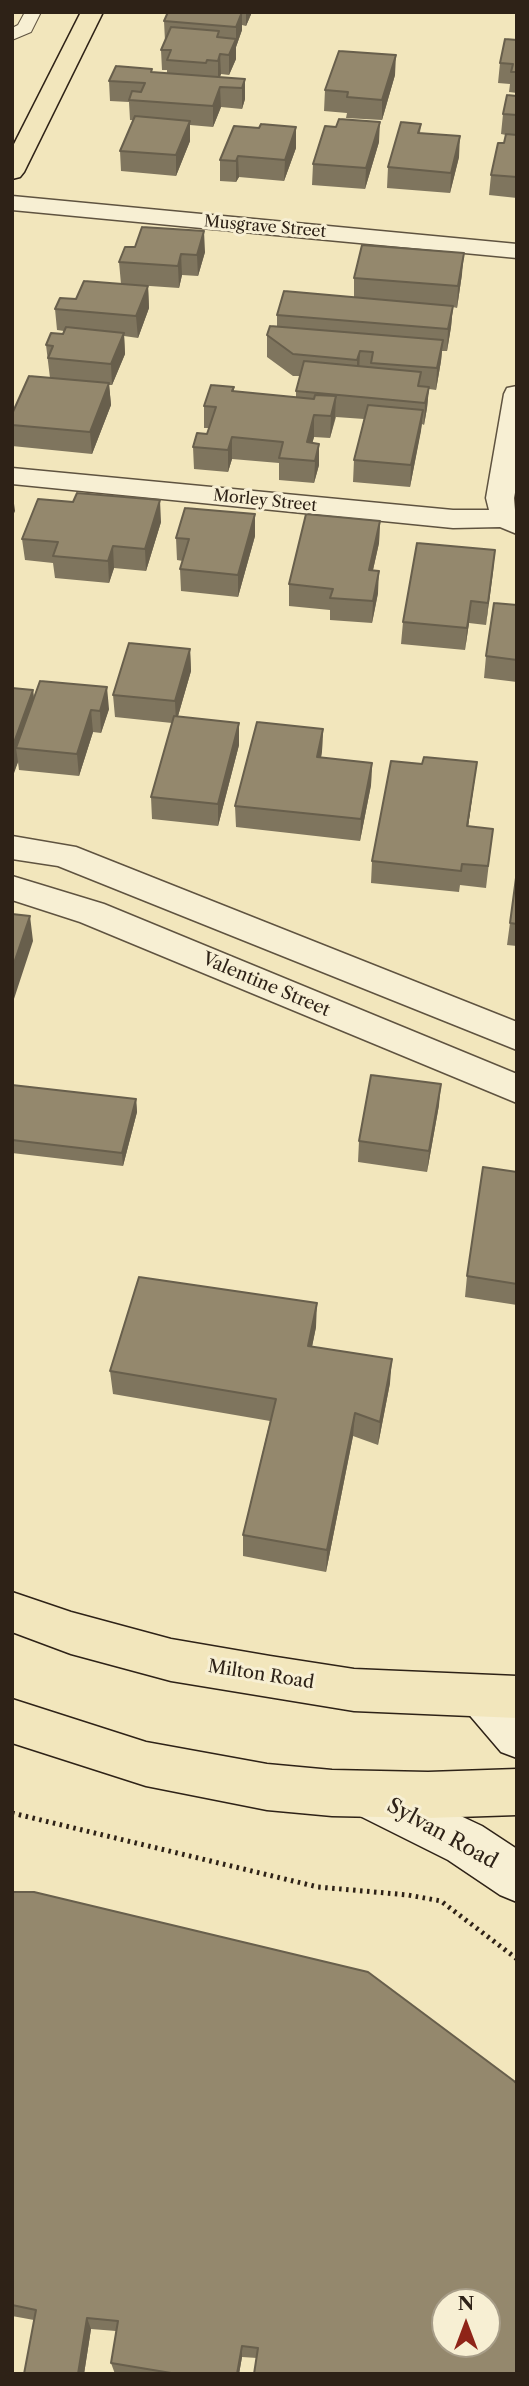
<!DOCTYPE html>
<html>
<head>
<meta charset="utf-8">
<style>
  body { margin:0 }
  #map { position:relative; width:529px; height:2386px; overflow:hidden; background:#f2e6bc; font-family:"Libre Caslon Text",serif }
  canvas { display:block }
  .frame { position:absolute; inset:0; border:14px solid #2e2217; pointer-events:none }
  .north { position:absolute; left:431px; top:2288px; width:70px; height:70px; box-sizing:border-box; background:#f7efd3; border:2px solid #a79d88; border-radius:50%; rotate:0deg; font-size:19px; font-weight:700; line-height:28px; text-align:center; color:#2e2217 }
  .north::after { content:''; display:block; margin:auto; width:24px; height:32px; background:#8f2418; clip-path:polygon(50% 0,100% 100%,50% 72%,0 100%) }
</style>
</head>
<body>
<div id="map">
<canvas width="529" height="2386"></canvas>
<div class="frame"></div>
<div class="north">N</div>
</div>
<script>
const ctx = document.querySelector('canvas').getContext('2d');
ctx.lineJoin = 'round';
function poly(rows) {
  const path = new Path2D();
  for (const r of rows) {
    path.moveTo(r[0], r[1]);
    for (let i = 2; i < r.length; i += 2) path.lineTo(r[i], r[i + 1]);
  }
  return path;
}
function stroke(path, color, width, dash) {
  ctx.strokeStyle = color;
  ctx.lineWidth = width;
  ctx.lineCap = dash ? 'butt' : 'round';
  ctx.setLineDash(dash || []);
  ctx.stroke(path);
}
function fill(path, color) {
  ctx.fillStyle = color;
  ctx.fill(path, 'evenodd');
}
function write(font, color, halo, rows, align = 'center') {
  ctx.font = font + ' "Libre Caslon Text",serif';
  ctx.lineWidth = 6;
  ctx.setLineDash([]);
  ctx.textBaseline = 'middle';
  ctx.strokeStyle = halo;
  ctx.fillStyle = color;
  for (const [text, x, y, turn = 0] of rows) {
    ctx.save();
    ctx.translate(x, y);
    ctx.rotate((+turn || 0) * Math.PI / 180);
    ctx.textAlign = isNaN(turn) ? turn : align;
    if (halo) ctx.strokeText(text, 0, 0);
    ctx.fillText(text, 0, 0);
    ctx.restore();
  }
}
const lane = poly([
  [25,12,41,12,31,32,12,40,12,28,18,25,25,12]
]);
const street = poly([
  [12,196,517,244,517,258,12,210,12,196],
  [517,386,517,482,514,498,517,534,500,527,453,528,12,484,12,468,453,510,489,510,486,498,504,394,507,388,517,386],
  [12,836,76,847,517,1022,517,1050,58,866,12,859,12,836],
  [12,876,104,904,517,1074,517,1103,80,922,12,900,12,876]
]);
const secondary = poly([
  [482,1675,498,1681,517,1702,517,1758,501,1752,466,1711,459,1696,466,1681,482,1675],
  [369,1773,482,1826,517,1849,517,1902,500,1895,448,1860,352,1812,345,1796,352,1780,369,1773]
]);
const primary = poly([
  [12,1592,71,1612,171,1639,270,1656,354,1669,517,1676,517,1718,354,1711,171,1681,71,1654,12,1632,12,1592],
  [12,1699,146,1742,267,1764,332,1770,428,1772,517,1769,517,1815,428,1818,332,1816,267,1810,146,1786,12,1743,12,1699]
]);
const highway = poly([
  [81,12,103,12,24,172,20,177,12,179,12,148,81,12]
]);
stroke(lane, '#5f5340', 2);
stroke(street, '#5f5340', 3);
stroke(secondary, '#2e2217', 3);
stroke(primary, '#2e2217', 3);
stroke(highway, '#2e2217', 3);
stroke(poly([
  [12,1813,318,1887,408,1895,441,1901,517,1959]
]), '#2e2217', 5, [2.5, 4.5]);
fill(lane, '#f7efd3');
fill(street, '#f7efd3');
fill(secondary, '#f7efd3');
fill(primary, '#f2e6bc');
fill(highway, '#f2e6bc');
fill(poly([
  [168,12,252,12,246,26,242,25,242,30,236,47,236,59,229,75,221,74,220,77,245,79,245,99,242,109,221,107,213,127,190,125,190,141,176,176,121,171,120,151,133,120,130,120,129,102,110,101,109,81,152,69,152,72,167,73,167,70,162,70,161,50,165,41,164,21],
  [517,40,517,93,509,92,510,84,498,83,500,63],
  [395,75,382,120,346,118,347,113,324,111,325,90],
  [517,96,517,198,489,195,491,175,504,143,506,135,501,134,503,114],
  [421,124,420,133,459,157,450,193,387,188,388,167],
  [234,126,296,148,284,181,239,177,236,182,220,181,220,160],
  [379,142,365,189,312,185,313,164],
  [135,247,205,252,198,276,182,275,179,288,121,284,119,262],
  [462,274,457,308,453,307,451,327,447,351,442,351,441,361,436,390,429,389,427,408,424,425,422,424,410,487,353,482,354,460,364,419,336,417,330,438,314,437,312,443,319,465,314,483,279,480,279,463,232,459,228,472,194,469,193,447,207,434,209,428,204,428,204,406,234,387,234,391,296,397,296,391,300,376,293,376,267,357,267,335,277,326,277,315,354,297,354,278],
  [148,286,149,308,138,338,124,336,125,354,112,385,109,385,111,405,92,454,12,446,12,414,50,378,46,345,63,334,64,331,57,330,55,309,76,299],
  [380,521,379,543,373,570,378,593,372,623,330,620,330,610,289,606,289,584],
  [161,522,146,571,114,568,109,583,55,578,53,563,25,560,22,539],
  [255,536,238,597,181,591,180,569,183,561,177,560,176,538],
  [495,550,486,625,469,623,465,650,401,644,403,622],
  [517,605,517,682,484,678,486,656],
  [190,649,191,671,178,716,239,745,218,826,152,819,151,797,172,723,115,717,113,695],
  [12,688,33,690,34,698,109,709,101,733,93,732,79,776,19,770,18,762,12,776],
  [323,729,322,751,321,758,372,763,371,785,360,841,236,827,235,806],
  [477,762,468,827,493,829,486,888,460,885,459,892,371,883,372,861,422,764],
  [516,878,517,878,517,946,507,945],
  [12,1085,136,1099,137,1112,123,1166,12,1153],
  [439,1105,427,1172,358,1162,359,1141],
  [517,1172,517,1305,465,1297,467,1276],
  [316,1327,312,1347,390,1383,378,1445,353,1436,326,1572,243,1556,243,1535,270,1421,113,1394,110,1371],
  [12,1892,368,1972,257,2358,242,2357,239,2374,115,2374,111,2363,116,2331,91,2329,84,2374,24,2374,34,2320,12,2316]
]), '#7f755e');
fill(poly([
  [242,12,242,30,236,47,236,59,229,75,229,55,236,39,236,27],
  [246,12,252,12,246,26],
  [220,54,221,74,218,81,218,61],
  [396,55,395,75,382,120,382,100],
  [245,79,245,99,242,109,242,88],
  [220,87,221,107,213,127,213,106],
  [190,121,190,141,176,176,176,155],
  [380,122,379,142,365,189,366,168],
  [296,127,296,148,284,181,285,160],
  [460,136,459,157,450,193,451,173],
  [238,156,239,177,236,182,236,161],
  [204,231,205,252,198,276,197,255],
  [464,253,462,274,457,308,458,286],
  [181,254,182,275,179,288,178,266],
  [148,286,149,308,138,338,136,316],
  [453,306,451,327,447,351,448,329],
  [124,333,125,354,112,385,111,364],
  [443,340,441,361,436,390,437,368],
  [360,351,359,373,357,382,357,360],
  [109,383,111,405,92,454,90,432],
  [429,387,427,408,424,425,425,403],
  [336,396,335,418,330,438,331,416],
  [423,410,421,431,410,487,411,465],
  [314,415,314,437,308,460,307,442],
  [232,437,232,459,228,472,228,450],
  [319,444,319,465,314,483,315,461],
  [12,489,15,511,12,518],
  [160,500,161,522,146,571,145,549],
  [255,514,255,536,238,597,238,575],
  [380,521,379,543,368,592,369,570],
  [113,546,114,568,109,583,108,561],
  [495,550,493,572,486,625,488,603],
  [379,571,378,593,372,623,373,601],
  [471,601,469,623,465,650,467,628],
  [190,649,191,671,176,723,175,701],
  [107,687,109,709,101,733,100,711],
  [33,690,35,712,16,748,18,762,13,776,12,748],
  [91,710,93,732,79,776,77,754],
  [239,723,239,745,218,826,218,804],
  [323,729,322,751,317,779,317,757],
  [477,762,474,784,465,848,467,826],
  [372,763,371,785,360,841,361,819],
  [30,916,33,941,12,1005,12,969],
  [441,1084,439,1105,427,1172,429,1151],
  [136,1099,137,1112,123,1166,122,1153],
  [317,1303,316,1327,307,1370,308,1346],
  [392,1359,390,1383,378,1445,380,1422],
  [355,1413,353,1436,326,1572,327,1550],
  [87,2318,91,2329,84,2374,78,2374],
  [242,2346,242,2357,239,2374,237,2374]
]), '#685f4c');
const building = poly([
  [168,12,242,12,236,27,164,21,168,12],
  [171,27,219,31,217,37,236,39,229,55,220,54,218,61,207,60,206,63,167,60,171,50,161,50,171,27],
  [505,39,517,40,517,72,511,72,513,64,500,63,505,39],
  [339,51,396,55,382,100,347,97,348,92,325,90,339,51],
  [116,66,152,69,151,72,245,79,242,88,220,87,213,106,129,100,132,91,141,92,145,83,109,81,116,66],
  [507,95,517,96,517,115,503,114,507,95],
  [135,116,190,121,176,155,120,151,135,116],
  [339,119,380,122,366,168,313,164,325,126,336,127,339,119],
  [401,122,421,124,418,133,460,136,451,173,388,167,401,122],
  [261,124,296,127,285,160,238,156,236,161,220,160,234,126,259,128,261,124],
  [506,134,517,135,517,177,491,175,498,143,504,143,506,134],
  [142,227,204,231,197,255,181,254,178,266,119,262,125,247,135,247,142,227],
  [362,245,464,253,458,286,354,278,362,245],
  [84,281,148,286,136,316,55,309,60,298,76,299,84,281],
  [284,291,453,306,448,329,277,315,284,291],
  [270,326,443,340,437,368,371,363,373,352,360,351,357,360,293,354,267,335,270,326],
  [66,327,124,333,111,364,48,358,53,346,46,345,51,333,63,334,66,327],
  [304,361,421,372,418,386,429,387,425,403,296,391,304,361],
  [29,376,109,383,90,432,12,425,12,414,29,376],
  [211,385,234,387,232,391,314,399,315,395,336,396,331,416,314,415,307,442,319,444,315,461,279,458,283,442,232,437,228,450,193,447,197,433,207,434,216,407,204,406,211,385],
  [368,405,423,410,411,465,354,460,368,405],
  [77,493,160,500,145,549,113,546,108,561,53,556,58,542,22,539,38,499,73,502,77,493],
  [185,508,255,514,238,575,180,569,189,539,176,538,185,508],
  [306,514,380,521,369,570,379,571,373,601,330,598,333,589,289,584,306,514],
  [417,543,495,550,488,603,471,601,467,628,403,622,417,543],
  [494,603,517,605,517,660,486,656,494,603],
  [129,643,190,649,175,701,113,695,129,643],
  [40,681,107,687,100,711,91,710,77,754,16,748,40,681],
  [12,688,33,690,12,748,12,688],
  [174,716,239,723,218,804,151,797,174,716],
  [257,722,323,729,317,757,372,763,361,819,235,806,257,722],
  [424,757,477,762,467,826,493,829,488,866,462,864,461,871,372,861,391,761,422,764,424,757],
  [516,878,517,878,517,924,510,923,516,878],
  [12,914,30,916,12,969,12,914],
  [371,1075,441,1084,429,1151,359,1141,371,1075],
  [12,1085,136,1099,122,1153,12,1140,12,1085],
  [483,1167,517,1172,517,1284,467,1276,483,1167],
  [139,1277,317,1303,308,1346,392,1359,380,1422,355,1413,327,1550,243,1535,276,1399,110,1371,139,1277],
  [12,1892,34,1892,368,1972,514,2081,517,2084,517,2374,254,2374,258,2348,242,2346,237,2374,177,2374,111,2363,118,2321,87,2318,78,2374,24,2374,36,2310,12,2305,12,1892],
  [445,2302,487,2302,487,2344,445,2344,445,2302]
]);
fill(building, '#94886d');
stroke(building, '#685f4c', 2);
write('16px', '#2e2217', '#f7efd3', [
  ["Musgrave Street",265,227,5],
  ["Morley Street",265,501,6]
]);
write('18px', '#2e2217', '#f7efd3', [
  ["Valentine Street",266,985,23],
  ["Milton Road",261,1675,9]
]);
write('21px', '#2e2217', '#f7efd3', [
  ["Sylvan Road",442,1834,29]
]);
</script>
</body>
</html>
